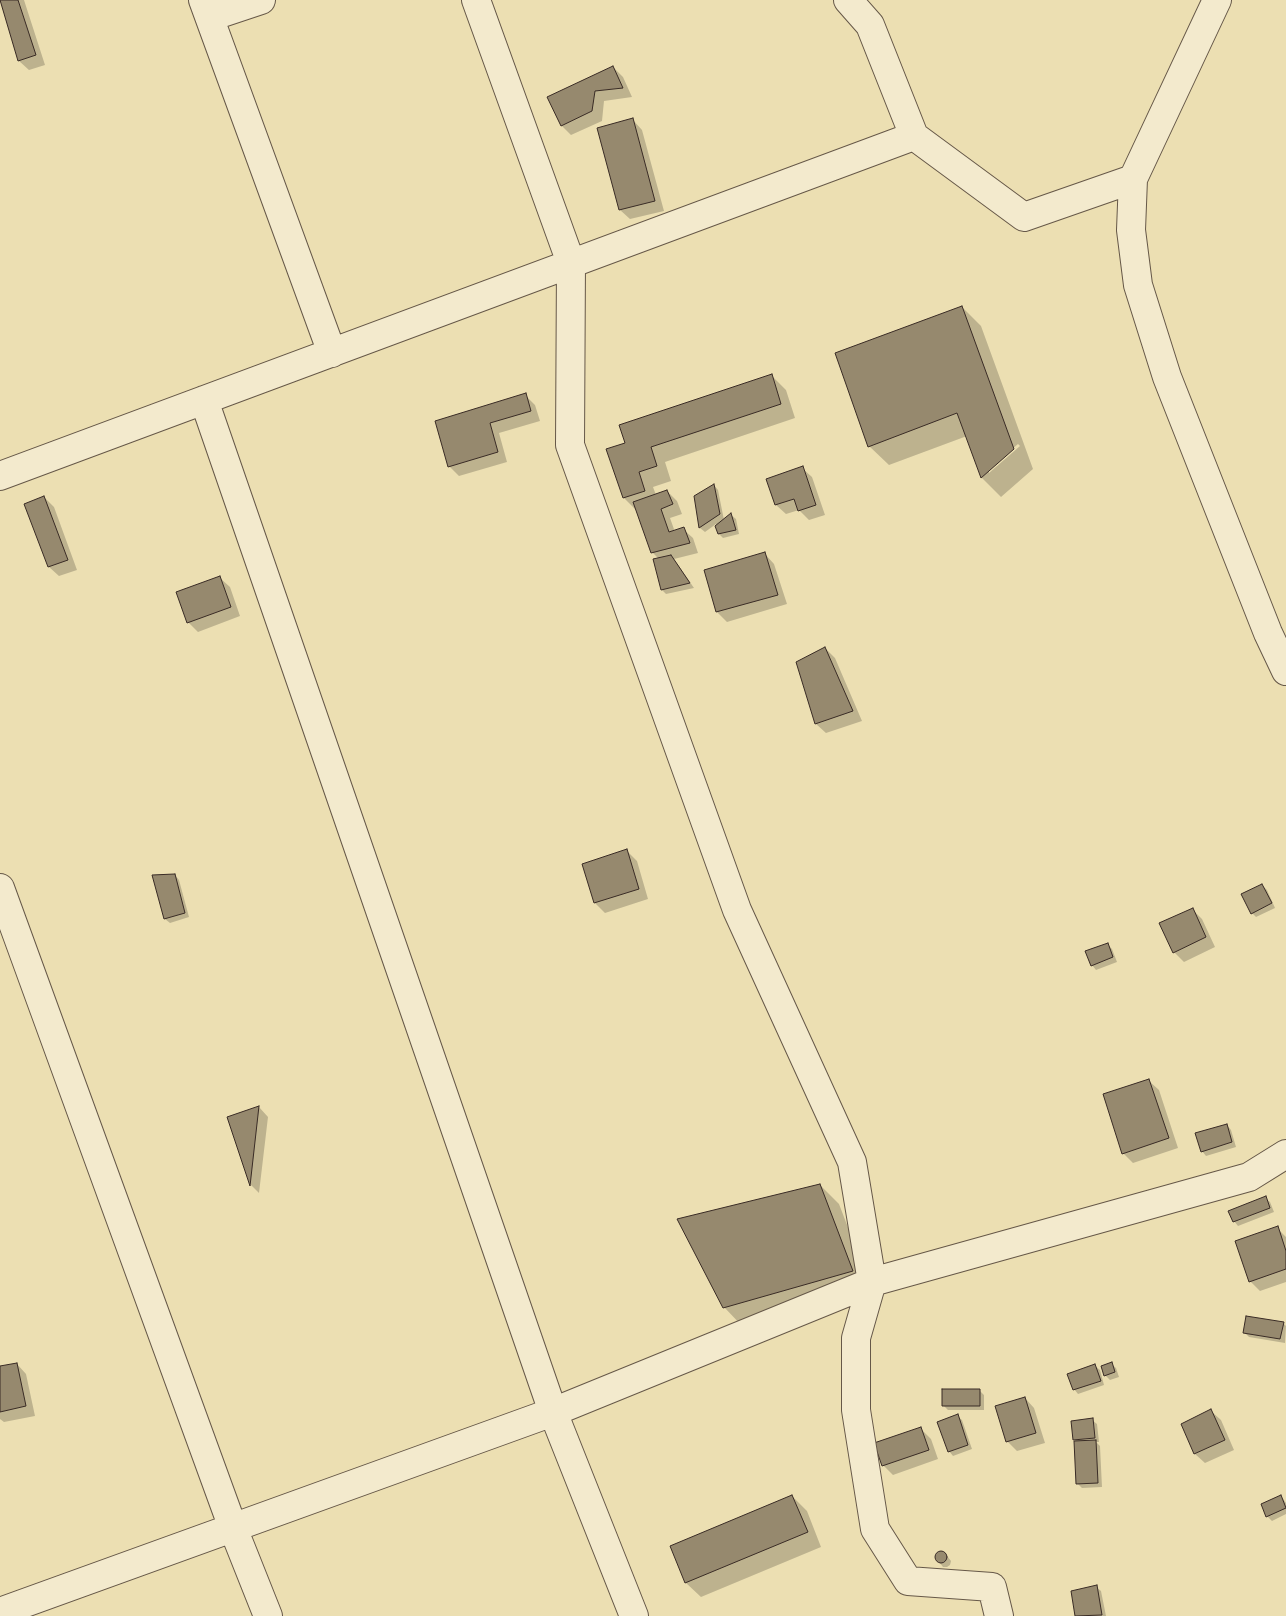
<!DOCTYPE html>
<html>
<head>
<meta charset="utf-8">
<style>
  body { margin:0 }
  canvas { display:block; background:#ecdfb2 }
</style>
</head>
<body>
<canvas width="1286" height="1616"></canvas>
<script>
const ctx = document.querySelector('canvas').getContext('2d');
ctx.lineJoin = 'round';
function fill(path, color) {
  ctx.fillStyle = color;
  ctx.fill(path, 'evenodd');
}
function poly(rows) {
  const path = new Path2D();
  for (const r of rows) {
    if (r.length === 3) {
      path.moveTo(r[0] + r[2], r[1]);
      path.arc(r[0], r[1], r[2], 0, 2 * Math.PI);
      continue;
    }
    path.moveTo(r[0], r[1]);
    for (let i = 2; i < r.length; i += 2) path.lineTo(r[i], r[i + 1]);
  }
  return path;
}
function stroke(path, color, width, dash) {
  ctx.strokeStyle = color;
  ctx.lineWidth = width;
  ctx.lineCap = dash ? 'butt' : 'round';
  ctx.setLineDash(dash || []);
  ctx.stroke(path);
}
fill(poly([
  [0,0,24,0,45,65,29,70,19,61],
  [613,67,623,77,632,97,604,101,602,121,571,135,562,126,549,98],
  [633,120,642,130,664,211,630,219,620,210],
  [962,307,981,326,1033,469,1001,497,982,478,967,436,889,465,869,446],
  [1018,444,1020,446,989,473,989,469],
  [771,375,786,390,795,418,665,462,671,481,653,487,656,495,667,491,677,501,682,514,670,518,675,532,683,529,693,538,698,553,674,559,694,588,666,594,662,590,654,560,659,559,652,552,638,512,624,498,627,444],
  [525,395,535,405,540,421,499,433,507,462,459,476,449,466,436,422],
  [802,468,812,477,825,515,809,520,799,510,786,514,776,505],
  [714,485,718,490,724,520,731,515,736,519,739,534,723,538,719,534,716,524,705,532,700,528,695,497],
  [44,497,54,507,77,570,59,576,49,567],
  [765,554,774,564,787,604,727,622,717,612,706,571],
  [220,578,230,587,240,616,198,632,188,622],
  [825,648,835,658,862,721,826,733,816,724],
  [627,851,637,861,648,899,605,913,595,903,583,865],
  [175,875,179,880,189,917,170,923,165,919,154,877],
  [1262,885,1267,890,1275,908,1256,917,1252,913],
  [1193,910,1202,919,1215,947,1184,962,1174,952],
  [1107,944,1112,949,1117,962,1096,970,1092,965],
  [1149,1081,1159,1090,1178,1148,1133,1163,1123,1153],
  [259,1107,268,1117,259,1193,251,1185,228,1118],
  [1227,1125,1231,1130,1236,1147,1206,1156,1202,1151],
  [820,1185,839,1204,872,1290,743,1327,724,1307],
  [1265,1198,1270,1202,1274,1212,1238,1226,1234,1221],
  [1277,1228,1286,1237,1286,1282,1260,1291,1250,1281],
  [1283,1323,1286,1326,1285,1343,1249,1337,1245,1333],
  [17,1364,26,1374,35,1416,4,1422,0,1419,0,1367],
  [1111,1364,1116,1368,1119,1377,1110,1380,1105,1375],
  [1095,1366,1100,1370,1104,1385,1078,1394,1074,1389],
  [979,1390,984,1395,984,1410,948,1410,943,1405],
  [1025,1398,1034,1408,1045,1443,1017,1451,1007,1441],
  [1211,1411,1221,1420,1234,1450,1205,1463,1195,1454,1182,1424],
  [957,1416,962,1420,972,1449,953,1456,949,1451],
  [1092,1420,1097,1424,1099,1442,1096,1442,1100,1446,1102,1487,1082,1488,1077,1483,1077,1442,1074,1439],
  [921,1429,931,1439,938,1459,893,1475,883,1465],
  [792,1496,807,1511,821,1547,701,1597,686,1583,672,1547],
  [1281,1496,1286,1503,1286,1514,1272,1521,1267,1516],
  [940,1552,944,1552,951,1561,950,1565,947,1567,943,1567,936,1558,936,1554],
  [1096,1587,1101,1591,1106,1616,1076,1616,1072,1592]
]), '#0003');
const building = poly([
  [0,0,18,0,36,55,18,61,0,0],
  [613,66,623,88,595,91,592,111,561,126,547,97,613,66],
  [633,118,655,201,619,210,597,128,633,118],
  [962,306,1014,449,981,478,957,413,868,447,835,353,962,306],
  [772,374,781,404,651,447,657,466,639,472,645,491,623,498,606,449,625,443,619,425,772,374],
  [526,393,531,411,490,423,498,452,448,467,435,421,526,393],
  [803,466,816,505,798,511,794,499,775,505,766,479,803,466],
  [714,484,720,514,699,528,694,496,714,484],
  [667,490,673,504,661,509,669,532,684,527,690,543,651,553,633,502,667,490],
  [44,496,68,560,48,567,24,504,44,496],
  [731,513,736,530,718,534,715,526,731,513],
  [765,552,778,595,716,612,704,570,765,552],
  [671,555,690,583,661,590,653,559,671,555],
  [220,576,231,607,187,623,176,592,220,576],
  [825,647,853,711,815,724,796,662,825,647],
  [627,849,639,889,594,903,582,864,627,849],
  [175,874,185,913,164,919,152,875,175,874],
  [1262,884,1272,903,1251,914,1241,894,1262,884],
  [1193,908,1206,937,1173,953,1159,923,1193,908],
  [1108,943,1113,957,1091,966,1085,951,1108,943],
  [1149,1079,1169,1138,1122,1154,1103,1094,1149,1079],
  [259,1106,250,1186,227,1117,259,1106],
  [1227,1124,1232,1142,1201,1152,1195,1133,1227,1124],
  [820,1184,853,1271,723,1308,677,1219,820,1184],
  [1266,1196,1270,1208,1233,1222,1228,1211,1266,1196],
  [1278,1226,1286,1251,1286,1269,1249,1282,1235,1241,1278,1226],
  [1246,1316,1284,1322,1280,1339,1243,1333,1246,1316],
  [1112,1362,1115,1372,1104,1376,1101,1366,1112,1362],
  [17,1363,26,1406,0,1412,0,1366,17,1363],
  [1095,1364,1101,1381,1073,1390,1067,1374,1095,1364],
  [942,1389,980,1389,980,1406,942,1406,942,1389],
  [1025,1397,1036,1433,1006,1442,995,1406,1025,1397],
  [1211,1409,1225,1440,1194,1454,1181,1424,1211,1409],
  [958,1414,968,1445,948,1452,937,1422,958,1414],
  [1093,1418,1095,1438,1073,1440,1071,1421,1093,1418],
  [921,1427,929,1450,882,1466,874,1443,921,1427],
  [1096,1440,1098,1483,1076,1484,1074,1441,1096,1440],
  [792,1495,808,1532,685,1583,670,1546,792,1495],
  [1281,1495,1286,1508,1266,1517,1261,1504,1281,1495],
  [941,1557,6],
  [1097,1585,1102,1615,1075,1616,1071,1591,1097,1585]
]);
fill(building, '#96896e');
stroke(building, '#392b25', 1);
const minor = poly([
  [203,0,332,353],
  [476,0,571,263,570,445,737,910,852,1162,872,1282,856,1338,856,1410,875,1529,908,1581,992,1587,999,1616],
  [848,0,870,25,914,136,1024,217,1133,179],
  [1217,0,1133,179,1131,230,1138,285,1167,377,1268,633,1286,671],
  [210,17,261,0],
  [204,400,553,1412,634,1616],
  [0,476,914,136],
  [0,888,233,1528,268,1616],
  [0,1612,553,1412,872,1282,1249,1177,1286,1154]
]);
stroke(minor, '#665848', 30);
stroke(minor, '#f3eacd', 28);
</script>
</body>
</html>
